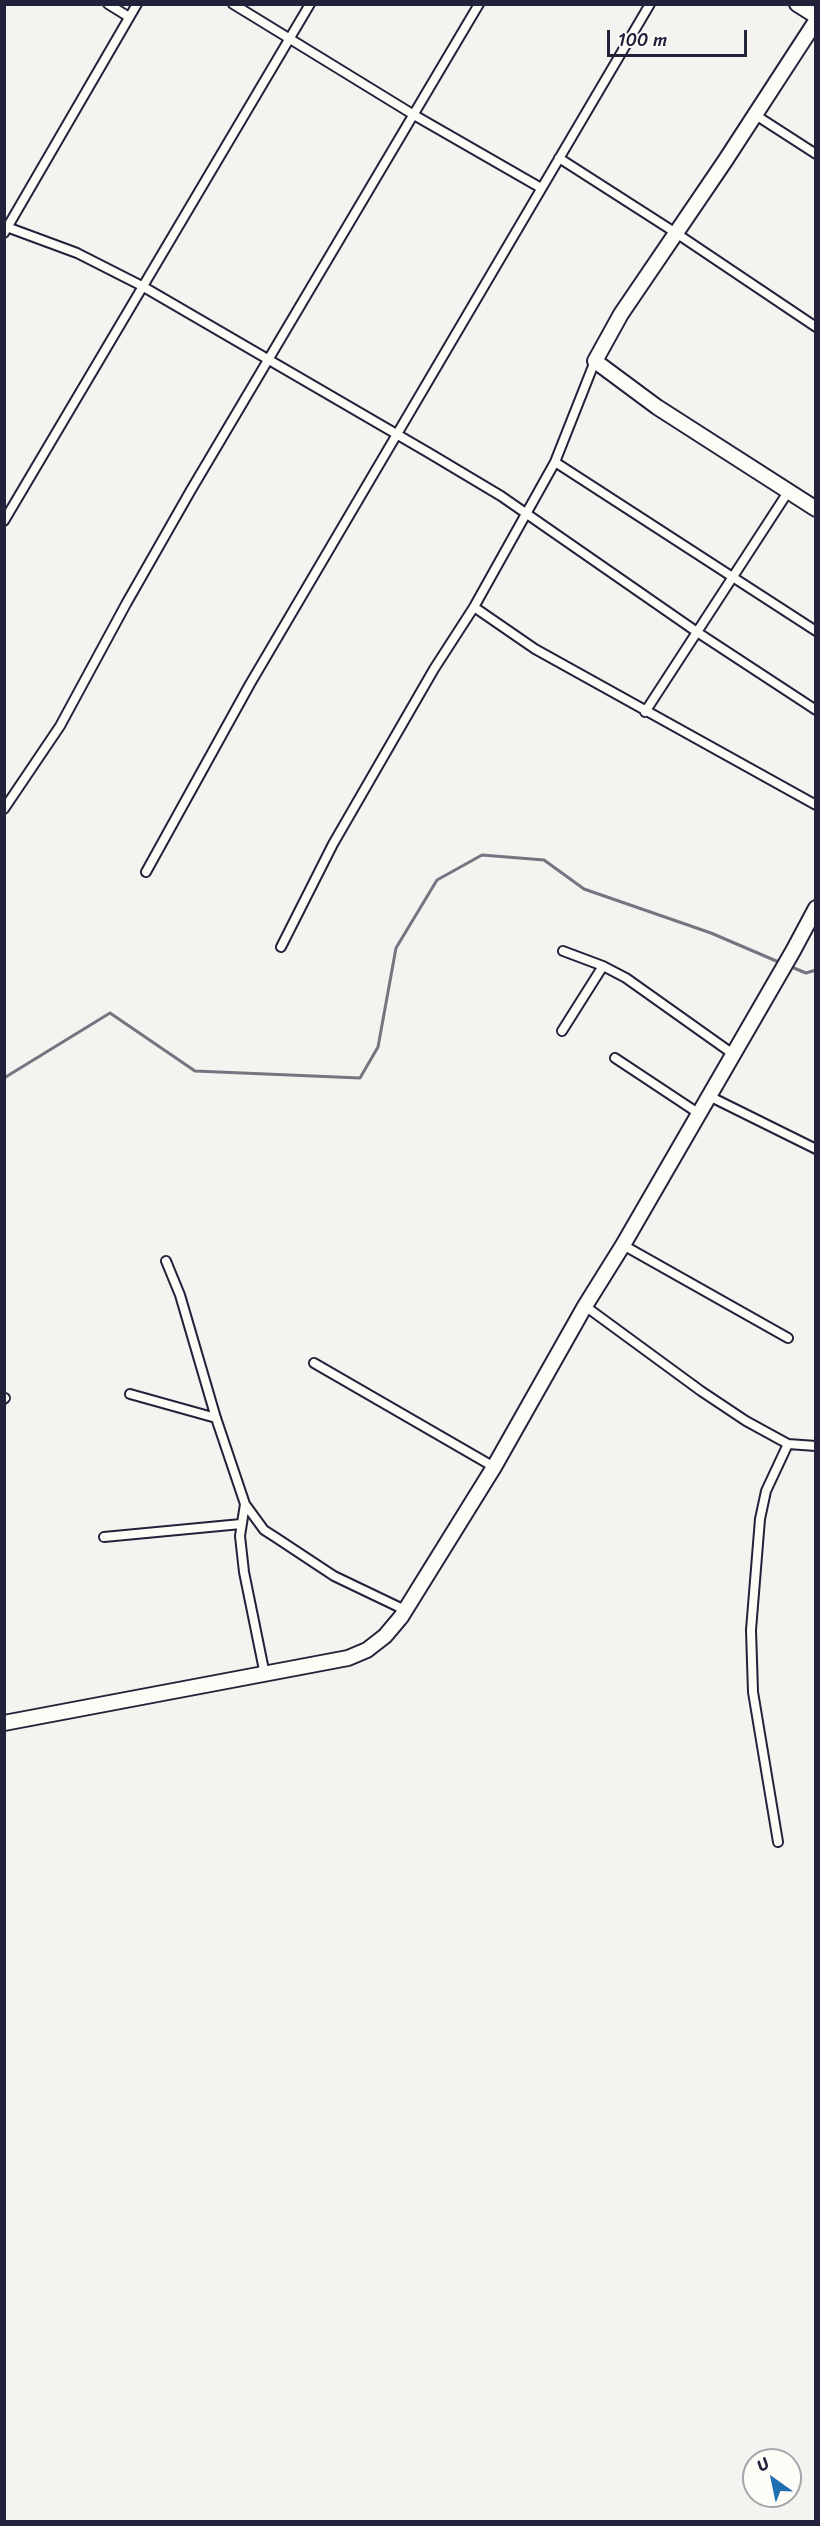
<!DOCTYPE html>
<html>
<head>
<meta charset="utf-8">
<style>
  body { margin:0 }
  #map { position:relative; width:820px; height:2526px; overflow:hidden; background:#f4f3ef; font-family:Sriracha,sans-serif }
  canvas { display:block }
  .frame { position:absolute; inset:0; border:6px solid #22223b; pointer-events:none }
  .north { position:absolute; left:742px; top:2448px; width:60px; height:60px; box-sizing:border-box; background:#fdfcf7; border:2px solid #a5a5ac; border-radius:50%; rotate:327deg; font-size:16px; font-weight:700; line-height:24px; text-align:center; color:#22223b }
  .north::after { content:''; display:block; margin:auto; width:21px; height:27px; background:#1f6fb2; clip-path:polygon(50% 0,100% 100%,50% 72%,0 100%) }
  .scale { position:absolute; left:607px; top:30px; width:140px; height:27px; box-sizing:border-box; border:3px solid #22223b; border-top:0; padding-left:8px; font-size:18px; line-height:21px; white-space:nowrap; color:#22223b; -webkit-text-stroke:4px #fdfcf7; paint-order:stroke }
</style>
</head>
<body>
<div id="map">
<canvas width="820" height="2526"></canvas>
<div class="frame"></div>
<div class="north">U</div>
<div class="scale">100 m</div>
</div>
<script>
const ctx = document.querySelector('canvas').getContext('2d');
ctx.lineJoin = 'round';
function poly(rows) {
  const path = new Path2D();
  for (const r of rows) {
    path.moveTo(r[0], r[1]);
    for (let i = 2; i < r.length; i += 2) path.lineTo(r[i], r[i + 1]);
  }
  return path;
}
function stroke(path, color, width, dash) {
  ctx.strokeStyle = color;
  ctx.lineWidth = width;
  ctx.lineCap = dash ? 'butt' : 'round';
  ctx.setLineDash(dash || []);
  ctx.stroke(path);
}
stroke(poly([
  [789,966,806,973,816,970],
  [4,1078,110,1013,195,1071,360,1078,378,1047,396,948,437,880,482,855,544,860,584,889,711,933,781,963]
]), '#757582', 3);
const street = poly([
  [108,4,129,17],
  [233,4,414,115,541,188],
  [754,114,816,154],
  [559,158,676,233,816,327],
  [4,226,77,253,142,286,429,453,501,496,697,632,816,710],
  [4,233,137,4],
  [555,462,816,631],
  [4,521,310,4],
  [474,607,535,649,816,805],
  [645,712,788,492],
  [4,809,60,726,126,604,191,490,479,4],
  [146,872,250,684,650,4],
  [281,947,333,844,434,669,474,607,555,462,595,361],
  [563,951,603,966,626,978,733,1054],
  [562,1031,603,966],
  [615,1058,698,1113],
  [709,1096,816,1149],
  [623,1245,788,1338],
  [166,1261,180,1295,216,1418,245,1504,240,1536,244,1572,265,1675],
  [585,1306,701,1391,746,1421,788,1444,816,1446],
  [314,1363,494,1467],
  [130,1394,216,1418],
  [4,1399,5,1398],
  [245,1504,264,1530,275,1537,334,1576,405,1610],
  [104,1537,241,1524],
  [778,1842,753,1692,751,1630,760,1519,766,1491,788,1444]
]);
const highway = poly([
  [797,4,816,16],
  [816,21,725,161,621,314,595,361,657,407,816,509],
  [4,1723,348,1658,367,1650,385,1636,401,1617,494,1467,585,1306,623,1245,793,951,816,908]
]);
stroke(street, '#22223b', 12);
stroke(highway, '#22223b', 18);
stroke(street, '#fdfcf7', 8);
stroke(highway, '#fdfcf7', 14);
</script>
</body>
</html>
